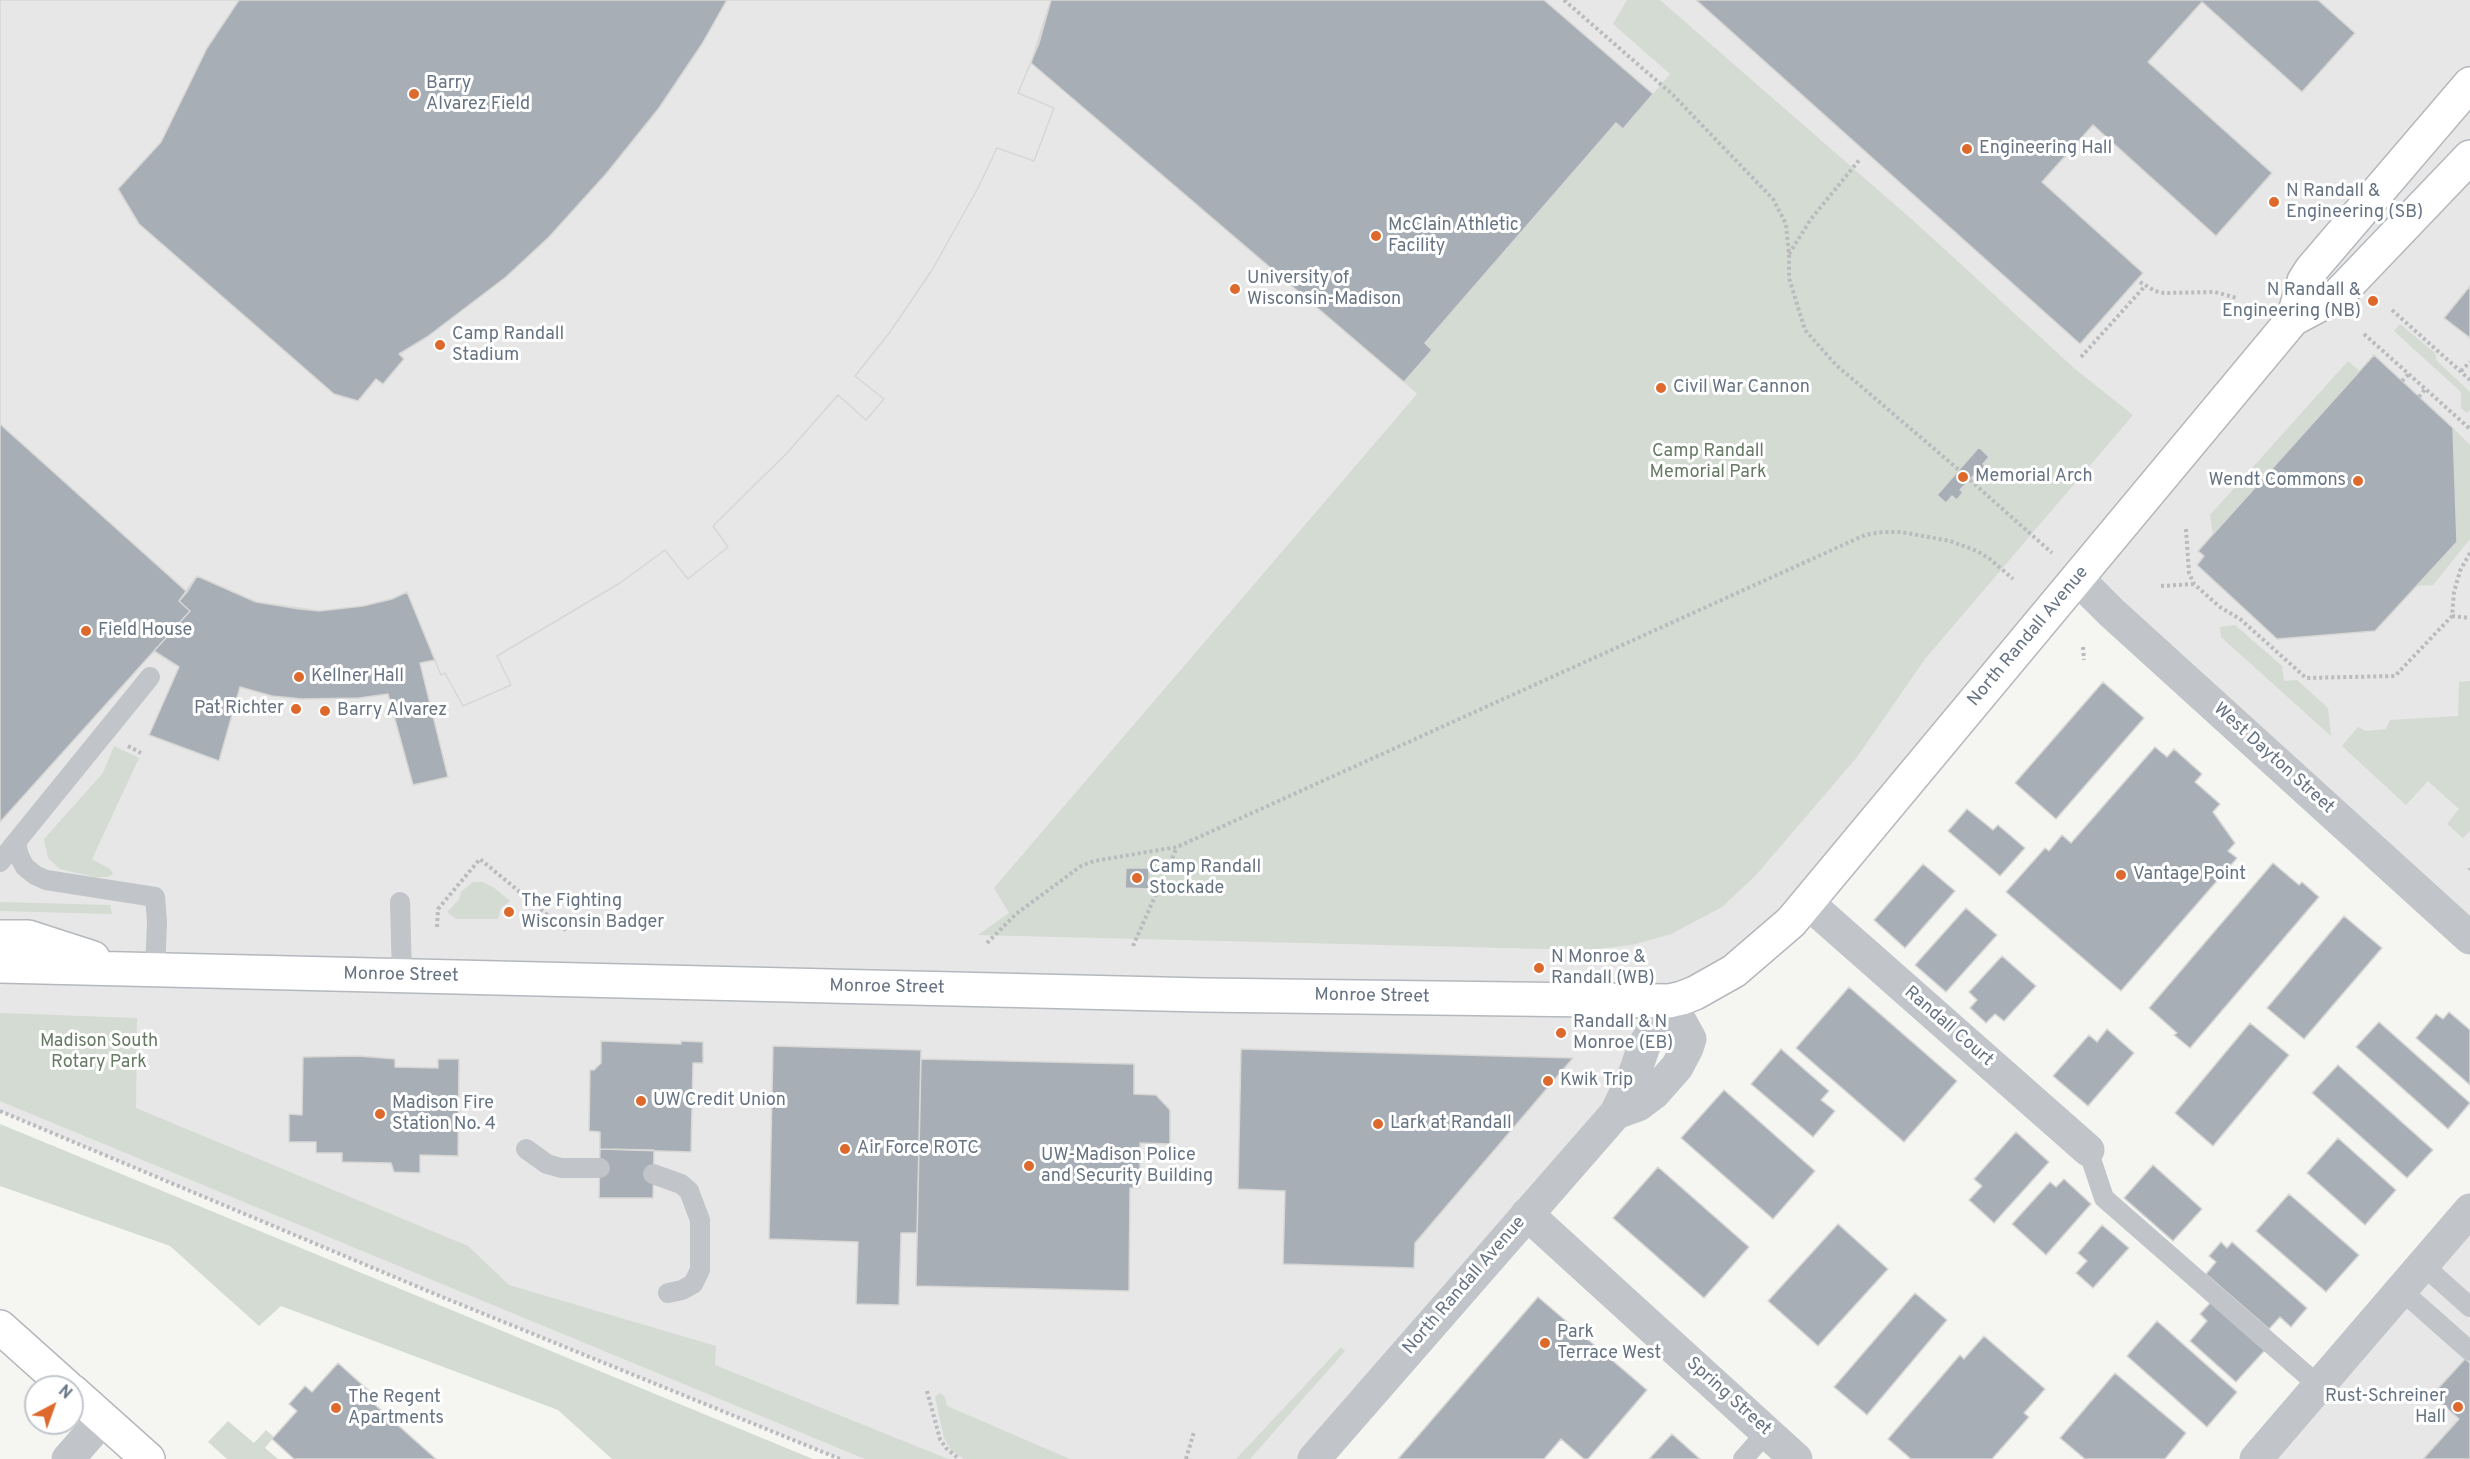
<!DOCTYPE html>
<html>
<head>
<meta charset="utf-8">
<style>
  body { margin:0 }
  #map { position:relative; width:2470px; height:1459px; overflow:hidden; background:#f5f6f2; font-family:Overpass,sans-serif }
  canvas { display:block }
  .north { position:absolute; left:24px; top:1375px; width:60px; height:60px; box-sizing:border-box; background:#fff; border:2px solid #c2c7cd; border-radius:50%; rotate:41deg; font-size:16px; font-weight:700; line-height:24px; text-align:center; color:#667383 }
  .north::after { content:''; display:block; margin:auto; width:21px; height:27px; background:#dd692c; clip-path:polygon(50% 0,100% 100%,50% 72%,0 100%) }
</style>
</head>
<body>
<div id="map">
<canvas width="2470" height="1459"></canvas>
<div class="north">N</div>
</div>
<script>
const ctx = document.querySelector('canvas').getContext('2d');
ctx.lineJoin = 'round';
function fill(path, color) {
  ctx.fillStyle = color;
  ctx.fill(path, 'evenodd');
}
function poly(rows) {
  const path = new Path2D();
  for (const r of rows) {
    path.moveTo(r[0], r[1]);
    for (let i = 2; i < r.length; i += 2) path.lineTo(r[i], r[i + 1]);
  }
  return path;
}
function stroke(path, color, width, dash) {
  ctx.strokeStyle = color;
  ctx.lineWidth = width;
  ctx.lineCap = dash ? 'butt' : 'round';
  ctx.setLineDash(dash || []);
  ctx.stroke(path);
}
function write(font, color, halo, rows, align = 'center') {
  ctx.font = font + ' Overpass,sans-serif';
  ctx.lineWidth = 6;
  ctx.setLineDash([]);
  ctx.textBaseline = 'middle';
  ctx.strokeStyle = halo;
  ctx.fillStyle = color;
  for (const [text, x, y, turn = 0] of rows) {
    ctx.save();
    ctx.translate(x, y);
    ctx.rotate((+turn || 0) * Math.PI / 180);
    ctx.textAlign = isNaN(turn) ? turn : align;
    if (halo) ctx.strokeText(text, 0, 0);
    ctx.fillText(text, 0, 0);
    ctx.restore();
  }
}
fill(poly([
  [0,0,2470,0,2470,938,2077,579,1808,903,1695,993,1633,1078,1314,1459,840,1459,435,1294,0,1111],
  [2470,1210,2470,1459,2256,1459]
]), '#e6e7e6');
fill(poly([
  [1627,0,1660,0,1917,224,2075,369,2133,415,1925,659,1857,757,1756,875,1722,907,1671,934,1632,945,1588,950,978,935,1009,913,994,888,1417,394,1404,382,1432,350,1425,343,1616,123,1623,129,1670,74,1613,24],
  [2400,324,2435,353,2437,361,2470,392,2470,410,2467,413,2461,408,2461,392,2394,331],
  [2348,361,2359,371,2213,534,2210,515],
  [2453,428,2470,445,2470,539,2433,585,2417,586,2457,542],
  [2235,625,2282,666,2284,681,2297,680,2328,708,2331,736,2221,637,2220,627],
  [2470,681,2470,831,2463,838,2447,824,2459,809,2428,781,2406,805,2342,746,2358,727,2366,731,2386,729,2390,720,2458,716,2459,682],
  [114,746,139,758,92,859,110,869,113,874,108,877,95,877,60,869,48,858,44,839,103,773],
  [473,882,482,882,493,887,510,901,501,908,498,919,456,919,447,912,459,900,461,892],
  [0,902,110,905,112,914,0,911],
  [0,1013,137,1018,136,1108,468,1246,509,1285,716,1346,715,1365,948,1459,865,1459,0,1101],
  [0,1124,813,1459,612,1459,558,1410,281,1306,259,1326,170,1246,0,1186],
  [1341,1347,1345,1351,1250,1459,1236,1459],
  [940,1393,945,1397,947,1406,1070,1459,964,1459,951,1450,944,1438,935,1397],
  [228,1421,254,1443,266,1430,274,1437,265,1448,278,1459,227,1459,208,1442]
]), '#d4dbd2');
const building = poly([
  [0,0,239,0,207,48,161,142,118,189,139,224,334,394,358,401,376,379,383,384,404,359,399,354,427,337,506,277,549,237,606,174,659,108,702,44,727,0,1051,0,1039,43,1018,93,1054,108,1034,161,997,148,978,188,932,270,890,332,855,376,884,399,866,420,838,395,787,453,713,526,728,547,688,579,665,550,620,583,497,656,511,685,463,706,445,673,441,675,407,592,392,599,363,606,319,611,256,602,197,576,187,592,0,424,0,0],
  [0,0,1051,0,1039,43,1018,93,1054,108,1034,161,997,148,978,188,932,270,890,332,855,376,884,399,866,420,838,395,787,453,713,526,728,547,688,579,665,550,620,583,497,656,511,685,463,706,445,673,441,675,407,592,392,599,363,606,319,611,256,602,197,576,187,592,0,424,0,0],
  [1051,0,1544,0,1653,94,1623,129,1616,123,1425,343,1432,350,1404,382,1031,63,1051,0],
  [1696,0,2318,0,2355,33,2302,92,2202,2,2148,62,2272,173,2216,236,2093,125,2042,182,2143,273,2080,344,1696,0],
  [2470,286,2470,338,2444,318,2470,286],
  [2374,355,2453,428,2457,542,2375,631,2277,639,2197,565,2204,556,2198,551,2374,355],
  [0,424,187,592,179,601,190,611,0,822,0,424],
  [1979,447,1989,457,1983,464,1986,467,1980,474,1978,471,1960,490,1963,492,1957,500,1952,496,1946,503,1937,495,1979,447],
  [197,576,256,602,300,609,319,611,363,606,392,599,407,592,435,660,420,663,448,777,413,785,388,694,359,698,302,699,272,696,240,687,219,761,149,735,179,667,154,651,190,611,179,601,197,576],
  [2103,682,2144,718,2056,819,2015,783,2103,682],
  [2155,747,2167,757,2174,749,2202,774,2195,782,2220,804,2213,812,2235,843,2228,851,2237,858,2121,991,2006,892,2045,848,2049,851,2062,835,2071,843,2155,747],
  [1967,809,1993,830,1998,825,2025,848,2000,876,1948,831,1967,809],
  [2273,863,2299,885,2302,882,2319,897,2190,1048,2174,1035,2177,1033,2149,1008,2273,863],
  [1923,864,1955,891,1905,948,1874,920,1923,864],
  [1126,868,1149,868,1149,889,1125,888,1126,868],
  [1966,908,1997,935,1946,992,1915,965,1966,908],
  [2344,916,2382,948,2304,1039,2267,1008,2344,916],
  [2002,956,2036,986,2004,1021,1995,1014,1986,1023,1970,1008,1977,1000,1969,992,2002,956],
  [1849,987,1957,1081,1904,1142,1796,1048,1849,987],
  [2449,1012,2470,1030,2470,1085,2416,1038,2436,1014,2443,1019,2449,1012],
  [2379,1022,2470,1103,2448,1129,2356,1047,2379,1022],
  [2250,1023,2289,1055,2213,1146,2175,1113,2250,1023],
  [2107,1029,2134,1053,2088,1106,2053,1076,2089,1035,2097,1042,2107,1029],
  [601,1041,681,1044,681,1041,703,1042,703,1063,693,1063,691,1152,600,1149,600,1132,589,1131,590,1070,594,1070,601,1063,601,1041],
  [773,1046,921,1050,917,1233,901,1233,899,1305,856,1304,858,1242,769,1239,773,1046],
  [1241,1049,1573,1058,1415,1243,1414,1268,1283,1264,1285,1191,1238,1189,1241,1049],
  [1781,1049,1829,1091,1821,1100,1835,1111,1813,1137,1751,1084,1781,1049],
  [358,1056,395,1059,395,1067,438,1068,438,1059,459,1059,458,1156,420,1155,420,1173,394,1172,391,1163,342,1162,342,1153,316,1153,316,1142,289,1142,289,1114,302,1115,303,1057,358,1056],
  [921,1059,1134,1064,1134,1094,1156,1095,1170,1110,1170,1144,1140,1143,1140,1188,1130,1188,1129,1291,916,1286,921,1059],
  [2338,1065,2433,1150,2407,1178,2312,1093,2338,1065],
  [1724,1090,1815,1171,1773,1219,1681,1138,1724,1090],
  [2016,1132,2049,1162,1994,1223,1969,1200,1982,1186,1974,1179,2016,1132],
  [2338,1138,2396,1190,2365,1225,2307,1173,2338,1138],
  [600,1149,654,1150,653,1198,599,1198,600,1149],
  [2153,1165,2202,1209,2173,1241,2124,1198,2153,1165],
  [1658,1167,1749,1247,1704,1298,1613,1218,1658,1167],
  [2064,1179,2091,1204,2046,1255,2012,1224,2050,1182,2056,1187,2064,1179],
  [2289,1194,2359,1255,2326,1292,2256,1231,2289,1194],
  [1838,1224,1888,1269,1818,1346,1768,1301,1838,1224],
  [2102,1225,2129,1248,2093,1288,2076,1273,2087,1261,2078,1253,2102,1225],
  [2221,1242,2227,1248,2232,1242,2307,1308,2291,1327,2280,1317,2269,1329,2206,1274,2216,1262,2209,1256,2221,1242],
  [1915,1293,1947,1320,1867,1415,1834,1387,1915,1293],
  [1538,1297,1647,1390,1588,1459,1584,1459,1561,1439,1544,1459,1398,1459,1538,1297],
  [2212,1301,2266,1349,2236,1382,2190,1341,2207,1321,2200,1314,2212,1301],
  [2157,1321,2237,1392,2207,1427,2127,1356,2157,1321],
  [1984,1336,2045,1389,2024,1413,2029,1417,1992,1459,1911,1459,1888,1439,1960,1355,1964,1359,1984,1336],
  [2465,1359,2470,1363,2470,1459,2423,1459,2459,1419,2432,1395,2465,1359],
  [338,1363,377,1398,373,1403,436,1459,294,1459,272,1439,297,1411,289,1404,305,1386,312,1392,338,1363],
  [2115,1373,2186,1433,2165,1459,2085,1459,2060,1438,2115,1373],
  [1672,1434,1700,1459,1649,1459,1672,1434]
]);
fill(building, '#a8aeb5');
stroke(building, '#d7d7d5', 1.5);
const secondary = poly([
  [2293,319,2304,281,2311,270,2470,84],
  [0,937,28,937,93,958],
  [0,966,1203,995,1669,1001,1682,998,1695,993,1734,971,1791,922,2293,319,2338,295,2470,157],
  [0,1327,67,1387],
  [72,1391,148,1459]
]);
stroke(secondary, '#b4b8bd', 36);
stroke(poly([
  [1564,0,1672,94,1773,199,1786,224,1789,255,1789,278,1805,330,1836,365,1959,470],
  [1789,254,1811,219,1860,159],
  [2140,282,2155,291,2164,293,2215,292,2237,298],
  [2392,310,2470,380],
  [2364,334,2470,429],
  [2081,357,2145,286],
  [2461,371,2470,362],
  [2402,381,2409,374],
  [2419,397,2425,389],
  [1970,480,2052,553],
  [2186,529,2189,573,2194,584,2220,607,2240,619,2306,678,2395,676,2452,616,2454,592,2460,571,2470,553],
  [2161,586,2194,584],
  [2452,616,2470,618],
  [2083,647,2084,660],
  [128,746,141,753],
  [2469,870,2470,869],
  [437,927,438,909,480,859,568,932],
  [987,943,1016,914,1081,866,1094,861,1177,847,1865,535,1883,532,1901,532,1950,541,1977,551,1990,559,2013,579],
  [1133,946,1177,847],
  [0,1111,435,1294,840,1459],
  [927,1391,940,1439,946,1448,959,1459],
  [1186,1459,1194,1432]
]), '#b9bbbe', 4, [3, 3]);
stroke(poly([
  [16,842,150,677],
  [0,862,16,842,19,856,25,867,35,875,46,880,155,897,157,922,155,970],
  [400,902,402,976],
  [526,1149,547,1164,561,1168,600,1168],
  [2088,1150,2104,1198,2319,1386],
  [653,1174,681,1184,689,1191,700,1220,700,1270,693,1284,682,1290,668,1293],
  [2423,1265,2470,1307],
  [2401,1290,2470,1351],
  [1743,1459,1767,1432]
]), '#c1c4c8', 20);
stroke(poly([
  [1808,903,2088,1150],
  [1527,1214,1796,1459],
  [68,1459,103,1419],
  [2256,1459,2470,1210]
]), '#c1c4c8', 33);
stroke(poly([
  [2077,578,2112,613,2470,938],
  [1616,1113,1638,1105,1654,1093,1677,1067,1687,1048,1690,1039,1669,1001],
  [1314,1459,1616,1113,1633,1078,1644,1046,1669,1001]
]), '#c1c4c8', 33);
stroke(secondary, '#fff', 33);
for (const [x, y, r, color] of [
  [414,94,6,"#dd692c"],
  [1967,149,6,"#dd692c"],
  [2274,202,6,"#dd692c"],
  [1376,236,6,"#dd692c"],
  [1235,289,6,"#dd692c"],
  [2373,301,6,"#dd692c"],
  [440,345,6,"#dd692c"],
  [1661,388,6,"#dd692c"],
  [1963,477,6,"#dd692c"],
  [2358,481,6,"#dd692c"],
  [86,631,6,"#dd692c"],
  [299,677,6,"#dd692c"],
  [296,709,6,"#dd692c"],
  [325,711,6,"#dd692c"],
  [2121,875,6,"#dd692c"],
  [1137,878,6,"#dd692c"],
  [509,912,6,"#dd692c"],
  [1539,968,6,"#dd692c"],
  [1561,1033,6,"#dd692c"],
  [1548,1081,6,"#dd692c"],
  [641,1101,6,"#dd692c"],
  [380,1114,6,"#dd692c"],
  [1378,1124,6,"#dd692c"],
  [845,1149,6,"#dd692c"],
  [1029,1166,6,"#dd692c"],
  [1545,1343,6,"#dd692c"],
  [2458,1407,6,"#dd692c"],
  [336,1408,6,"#dd692c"]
]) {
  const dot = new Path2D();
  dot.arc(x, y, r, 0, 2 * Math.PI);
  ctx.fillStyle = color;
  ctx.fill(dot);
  stroke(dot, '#fff', 2);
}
write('18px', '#667383', '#fff', [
  ["Barry",426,84],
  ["Alvarez Field",426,105],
  ["Engineering Hall",1979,149],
  ["N Randall &",2286,192],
  ["Engineering (SB)",2286,213],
  ["McClain Athletic",1388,226],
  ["Facility",1388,247],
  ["University of",1247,279],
  ["Wisconsin-Madison",1247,300],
  ["N Randall &",2361,291,"right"],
  ["Engineering (NB)",2361,312,"right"],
  ["Camp Randall",452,335],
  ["Stadium",452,356],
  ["Civil War Cannon",1673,388],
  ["Memorial Arch",1975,477],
  ["Wendt Commons",2346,481,"right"],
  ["Field House",98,631],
  ["Kellner Hall",311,677],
  ["Pat Richter",284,709,"right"],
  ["Barry Alvarez",337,711],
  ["Camp Randall",1149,868],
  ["Stockade",1149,889],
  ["Vantage Point",2133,875],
  ["The Fighting",521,902],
  ["Wisconsin Badger",521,923],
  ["N Monroe &",1551,958],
  ["Randall (WB)",1551,979],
  ["Randall & N",1573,1023],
  ["Monroe (EB)",1573,1044],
  ["Kwik Trip",1560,1081],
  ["UW Credit Union",653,1101],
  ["Madison Fire",392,1104],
  ["Station No. 4",392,1125],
  ["Lark at Randall",1390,1124],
  ["Air Force ROTC",857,1149],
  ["UW-Madison Police",1041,1156],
  ["and Security Building",1041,1177],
  ["Park",1557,1333],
  ["Terrace West",1557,1354],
  ["Rust-Schreiner",2446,1397,"right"],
  ["Hall",2446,1418,"right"],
  ["The Regent",348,1398],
  ["Apartments",348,1419]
], 'left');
write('18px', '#667a64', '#fff', [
  ["Camp Randall",1708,452],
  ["Memorial Park",1708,473],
  ["Madison South",99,1042],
  ["Rotary Park",99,1063]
]);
write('18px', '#667383', '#fff', [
  ["North Randall Avenue",2029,637,-50],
  ["West Dayton Street",2273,759,42],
  ["Monroe Street",401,976,1],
  ["Monroe Street",887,988,1],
  ["Monroe Street",1372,997,1],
  ["Randall Court",1948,1027,41],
  ["North Randall Avenue",1465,1286,-49],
  ["Spring Street",1728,1397,42]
]);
</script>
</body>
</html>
